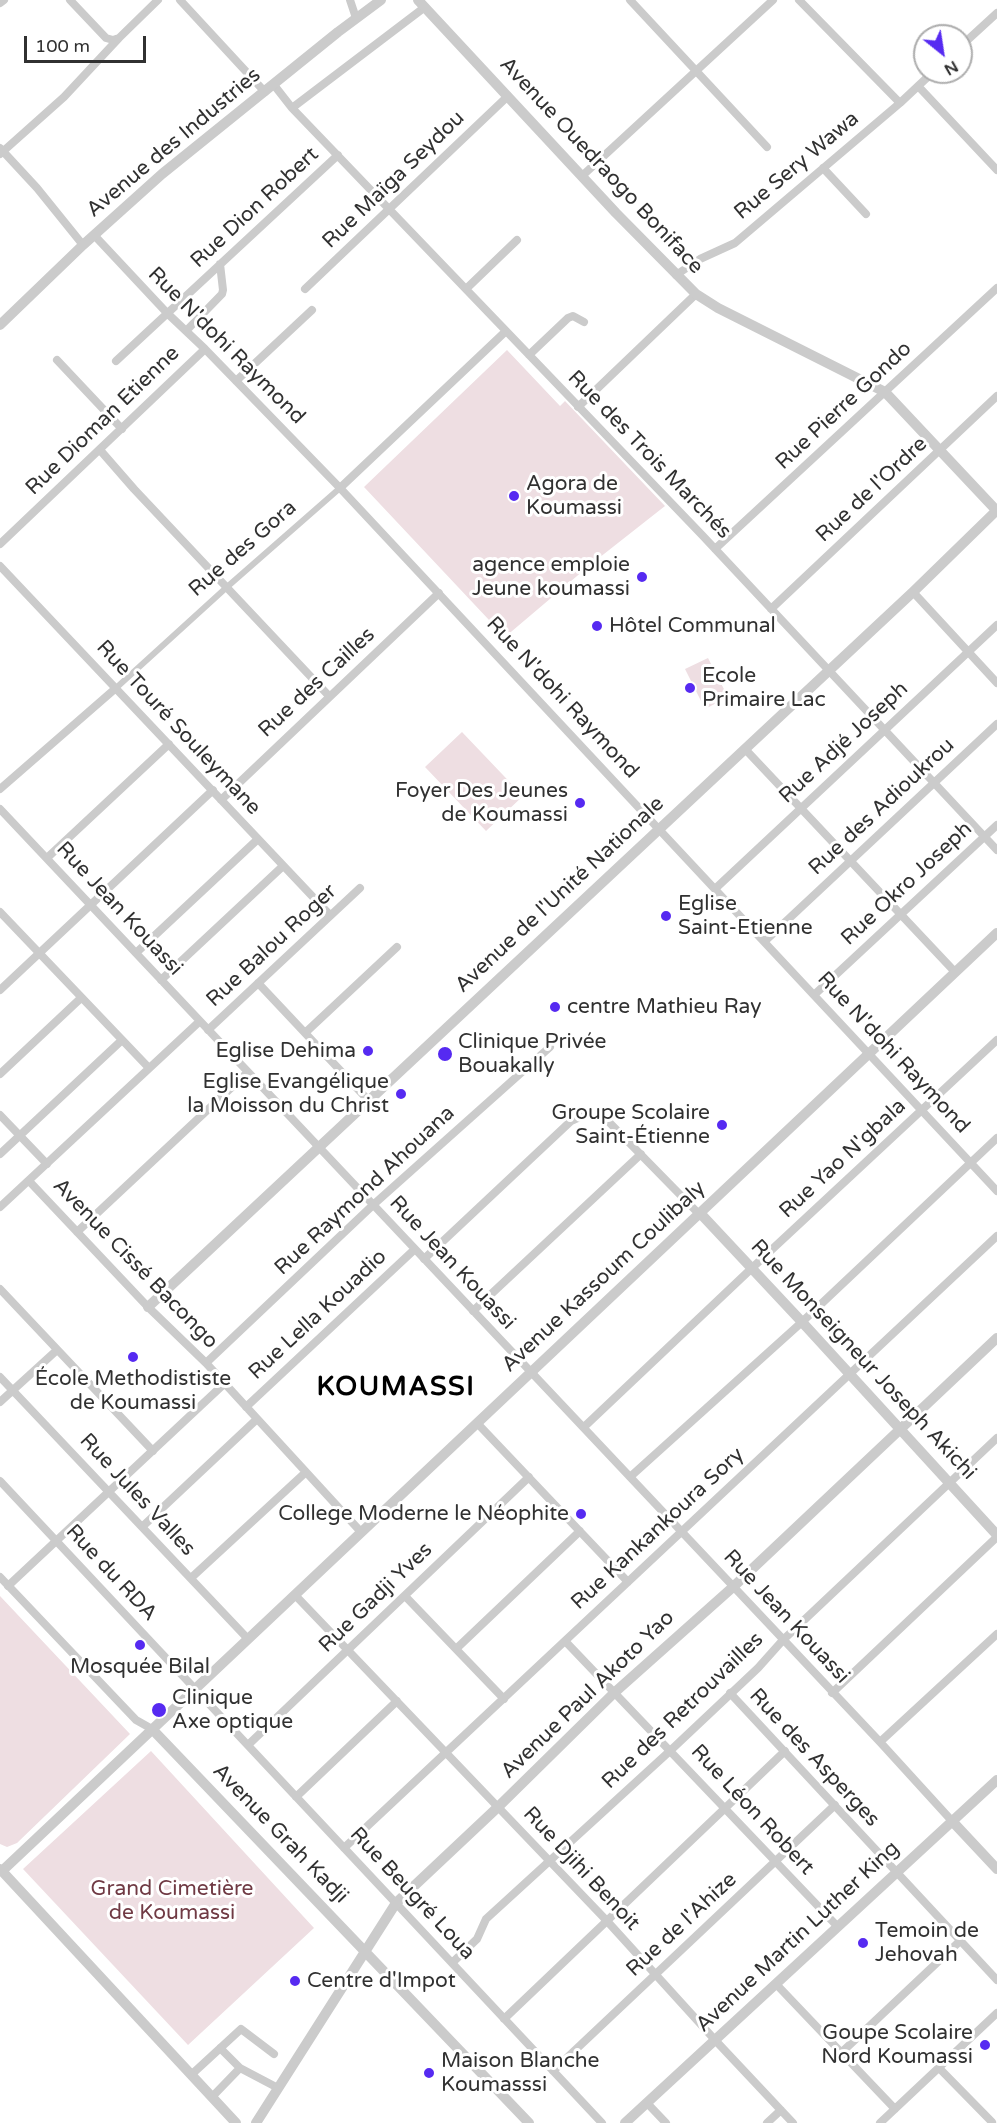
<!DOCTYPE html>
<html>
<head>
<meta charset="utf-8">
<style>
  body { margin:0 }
  #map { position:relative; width:997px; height:2123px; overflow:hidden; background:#fff; font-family:"Varela Round",sans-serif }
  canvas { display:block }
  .north { position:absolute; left:913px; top:24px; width:60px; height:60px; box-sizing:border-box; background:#fff; border:2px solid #adadad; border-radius:50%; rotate:150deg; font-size:16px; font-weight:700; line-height:24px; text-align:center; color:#313131 }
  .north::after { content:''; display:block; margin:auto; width:21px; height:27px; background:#562af1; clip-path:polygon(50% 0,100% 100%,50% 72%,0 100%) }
  .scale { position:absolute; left:24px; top:36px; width:122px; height:27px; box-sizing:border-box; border:3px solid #313131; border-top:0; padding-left:8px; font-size:18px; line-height:21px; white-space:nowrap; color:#313131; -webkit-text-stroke:4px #fff; paint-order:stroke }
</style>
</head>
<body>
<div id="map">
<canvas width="997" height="2123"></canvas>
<div class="north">N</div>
<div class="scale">100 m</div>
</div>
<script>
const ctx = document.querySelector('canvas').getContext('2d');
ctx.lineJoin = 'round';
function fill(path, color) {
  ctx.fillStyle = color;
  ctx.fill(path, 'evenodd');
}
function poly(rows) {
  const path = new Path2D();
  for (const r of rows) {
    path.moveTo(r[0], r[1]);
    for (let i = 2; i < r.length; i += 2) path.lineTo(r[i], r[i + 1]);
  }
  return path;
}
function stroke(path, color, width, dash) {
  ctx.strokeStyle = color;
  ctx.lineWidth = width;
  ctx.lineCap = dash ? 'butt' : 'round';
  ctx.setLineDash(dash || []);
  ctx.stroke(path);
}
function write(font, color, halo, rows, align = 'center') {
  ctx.font = font + ' "Varela Round",sans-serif';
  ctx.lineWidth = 6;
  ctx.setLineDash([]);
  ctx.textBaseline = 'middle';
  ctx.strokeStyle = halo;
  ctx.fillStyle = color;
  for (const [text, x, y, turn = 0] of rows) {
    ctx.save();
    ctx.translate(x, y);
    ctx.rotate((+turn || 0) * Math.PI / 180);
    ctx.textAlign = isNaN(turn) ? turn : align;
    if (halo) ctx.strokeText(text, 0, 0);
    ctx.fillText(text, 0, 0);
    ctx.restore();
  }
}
fill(poly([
  [507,350,560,406,565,401,665,506,590,565,505,637,364,487],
  [708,658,728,697,705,709,685,669],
  [462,732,523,796,486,831,425,767],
  [0,1596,130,1734,17,1843,7,1847,0,1844],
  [151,1751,314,1928,188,2045,23,1869]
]), '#eedee2');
stroke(poly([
  [116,688,227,587,340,488]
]), '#cbcbcb', 6);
stroke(poly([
  [70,0,106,38,113,40,119,38,158,0],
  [180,0,265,92],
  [350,0,356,18],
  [630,0,767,147],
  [799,0,900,103],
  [0,3,4,0],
  [961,46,997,13],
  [274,85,292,108,702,535,997,850],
  [918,86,997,170],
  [292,108,425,7],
  [0,148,37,188,83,245],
  [0,154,64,97,119,38],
  [823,168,866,214],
  [582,176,773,0],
  [94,235,167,313,205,349,340,488,997,1191],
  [676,275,700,259,735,243,900,103,933,72],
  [305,289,508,96],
  [466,289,517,240],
  [186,331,222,294,223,290,220,264],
  [529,355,568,318,573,316,584,322],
  [57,360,122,429],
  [116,361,338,155],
  [236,381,312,310],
  [578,407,696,294],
  [100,450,134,489,329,696],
  [340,488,506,331],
  [0,544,205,349],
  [715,549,997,288],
  [0,566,330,915],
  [913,592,997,683],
  [771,609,997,396],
  [745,749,955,972],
  [0,789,116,688],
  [221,800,439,593],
  [0,809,880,1742,952,1821],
  [47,858,169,744],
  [716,888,997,625],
  [0,912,149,1068],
  [765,941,997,724],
  [136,953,258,839],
  [161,980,283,866],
  [258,983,369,1101],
  [0,990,213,790],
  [814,995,997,825],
  [208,1030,360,888],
  [305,1033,397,947],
  [0,1074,81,998],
  [0,1115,47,1164],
  [0,1154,122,1040],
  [29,1181,148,1307,206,1363,361,1532],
  [0,1207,200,1021],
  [77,1232,248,1072],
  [424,1259,571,1121,589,1113,603,1116,699,1214],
  [0,1289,153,1451],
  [473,1311,641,1154],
  [206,1363,373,1205,550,1047],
  [0,1377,248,1639],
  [0,1402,57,1350],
  [246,1407,415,1249],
  [477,1423,628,1582],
  [584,1427,752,1268,997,1040],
  [630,1477,802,1322,997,1138],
  [0,1481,602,2123],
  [142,1527,257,1419],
  [0,1577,136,1720,152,1729],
  [191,1578,306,1472],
  [8,1586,225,1383],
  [295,1595,607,1921,715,2040,793,2123],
  [405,1596,504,1699],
  [565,1641,838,1927],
  [456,1649,580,1531],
  [730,1693,997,1980],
  [832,1693,997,1537],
  [880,1742,997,1634],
  [248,1745,529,1477],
  [296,1797,397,1701],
  [344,1848,997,1236],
  [452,1963,477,1939,486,1919,671,1750,758,1668,783,1640,997,1438],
  [776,1984,895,2109],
  [504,2019,785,1751],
  [220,2048,240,2068,278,2088],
  [842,2052,960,1941],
  [939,2068,992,2122],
  [553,2071,835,1805],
  [191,2075,241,2029,274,2054],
  [212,2097,240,2068],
  [647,2103,666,2123],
  [767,2123,781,2110],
  [880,2123,997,2013]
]), '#cbcbcb', 8);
stroke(poly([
  [418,0,616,213,696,294,718,308,885,392,997,511],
  [0,325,83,245,162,174,338,32,381,0],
  [700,1213,802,1322,997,1535],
  [148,1307,913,592,997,510],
  [152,1729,529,2123],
  [952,1821,997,1869],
  [0,1869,236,2123],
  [2,1871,997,933],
  [256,2123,396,1903,498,1807,614,1693,733,1587,997,1338],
  [625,2123,997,1780]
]), '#cbcbcb', 10);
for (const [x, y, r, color] of [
  [514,496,6,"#562af1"],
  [642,577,6,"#562af1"],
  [597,626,6,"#562af1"],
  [690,688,6,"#562af1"],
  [580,803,6,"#562af1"],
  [666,916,6,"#562af1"],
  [555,1007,6,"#562af1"],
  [368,1051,6,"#562af1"],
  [445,1054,8,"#562af1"],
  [401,1094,6,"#562af1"],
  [722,1125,6,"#562af1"],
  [133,1357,6,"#562af1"],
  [581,1514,6,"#562af1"],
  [140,1645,6,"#562af1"],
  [159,1710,8,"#562af1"],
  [863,1943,6,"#562af1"],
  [295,1981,6,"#562af1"],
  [985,2045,6,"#562af1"],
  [429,2073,6,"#562af1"]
]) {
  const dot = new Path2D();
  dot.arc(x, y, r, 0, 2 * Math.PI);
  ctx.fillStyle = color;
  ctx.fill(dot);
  stroke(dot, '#fff', 2);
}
write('21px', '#313131', '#fff', [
  ["Avenue des Industries",174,143,-40],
  ["Avenue Ouedraogo Boniface",601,166,47],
  ["Rue Sery Wawa",797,166,-40],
  ["Rue Maïga Seydou",394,180,-44],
  ["Rue Dion Robert",255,208,-43],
  ["Rue N'dohi Raymond",226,346,45],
  ["Rue Pierre Gondo",844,406,-43],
  ["Rue Dioman Etienne",103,421,-44],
  ["Rue des Trois Marchés",649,455,46],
  ["Rue de l'Ordre",872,490,-43],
  ["Rue des Gora",243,549,-41],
  ["Rue des Cailles",317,683,-43],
  ["Rue N'dohi Raymond",562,698,47],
  ["Rue Touré Souleymane",178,728,47],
  ["Rue Adjé Joseph",844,743,-43],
  ["Rue des Adioukrou",882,807,-43],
  ["Rue Okro Joseph",907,884,-43],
  ["Avenue de l'Unité Nationale",560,895,-43],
  ["Rue Jean Kouassi",119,909,47],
  ["Rue Balou Roger",272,946,-43],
  ["Rue N'dohi Raymond",893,1053,47],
  ["Rue Yao N'gbala",843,1159,-43],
  ["Rue Raymond Ahouana",365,1191,-43],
  ["Rue Jean Kouassi",452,1263,47],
  ["Avenue Cissé Bacongo",135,1264,46],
  ["Avenue Kassoum Coulibaly",604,1277,-43],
  ["Rue Lella Kouadio",318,1315,-43],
  ["Rue Monseigneur Joseph Akichi",863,1360,47],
  ["Rue Jules Valles",137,1495,47],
  ["Rue Kankankoura Sory",658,1529,-43],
  ["Rue du RDA",111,1573,47],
  ["Rue Gadji Yves",376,1598,-44],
  ["Rue Jean Kouassi",786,1617,47],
  ["Avenue Paul Akoto Yao",588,1695,-44],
  ["Rue des Retrouvailles",683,1711,-44],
  ["Rue des Asperges",814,1758,47],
  ["Rue Léon Robert",752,1810,47],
  ["Avenue Grah Kadji",280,1834,46],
  ["Rue Djihi Benoit",581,1869,47],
  ["Rue Beugré Loua",412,1894,47],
  ["Rue de l'Ahize",682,1925,-43],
  ["Avenue Martin Luther King",798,1937,-43]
]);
write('21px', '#313131', '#fff', [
  ["Agora de",526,484],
  ["Koumassi",526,508],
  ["agence emploie",630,565,"right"],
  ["Jeune koumassi",630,589,"right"],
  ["Hôtel Communal",609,626],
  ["Ecole",702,676],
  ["Primaire Lac",702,700],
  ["Foyer Des Jeunes",568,791,"right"],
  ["de Koumassi",568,815,"right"],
  ["Eglise",678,904],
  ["Saint-Etienne",678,928],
  ["centre Mathieu Ray",567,1007],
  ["Clinique Privée",458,1042],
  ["Bouakally",458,1066],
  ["Eglise Dehima",356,1051,"right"],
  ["Eglise Evangélique",389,1082,"right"],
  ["la Moisson du Christ",389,1106,"right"],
  ["Groupe Scolaire",710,1113,"right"],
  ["Saint-Étienne",710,1137,"right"],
  ["École Methodististe",133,1379,"center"],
  ["de Koumassi",133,1403,"center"],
  ["College Moderne le Néophite",569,1514,"right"],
  ["Mosquée Bilal",140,1667,"center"],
  ["Clinique",172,1698],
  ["Axe optique",172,1722],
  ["Temoin de",875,1931],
  ["Jehovah",875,1955],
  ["Centre d'Impot",307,1981],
  ["Goupe Scolaire",973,2033,"right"],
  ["Nord Koumassi",973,2057,"right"],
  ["Maison Blanche",441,2061],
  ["Koumasssi",441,2085]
], 'left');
write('21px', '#703a44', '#fff', [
  ["Grand Cimetière",172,1889],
  ["de Koumassi",172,1913]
]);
ctx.letterSpacing = '1.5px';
write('bold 27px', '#000', '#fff', [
  ["KOUMASSI",396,1388]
]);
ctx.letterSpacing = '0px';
</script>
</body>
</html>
